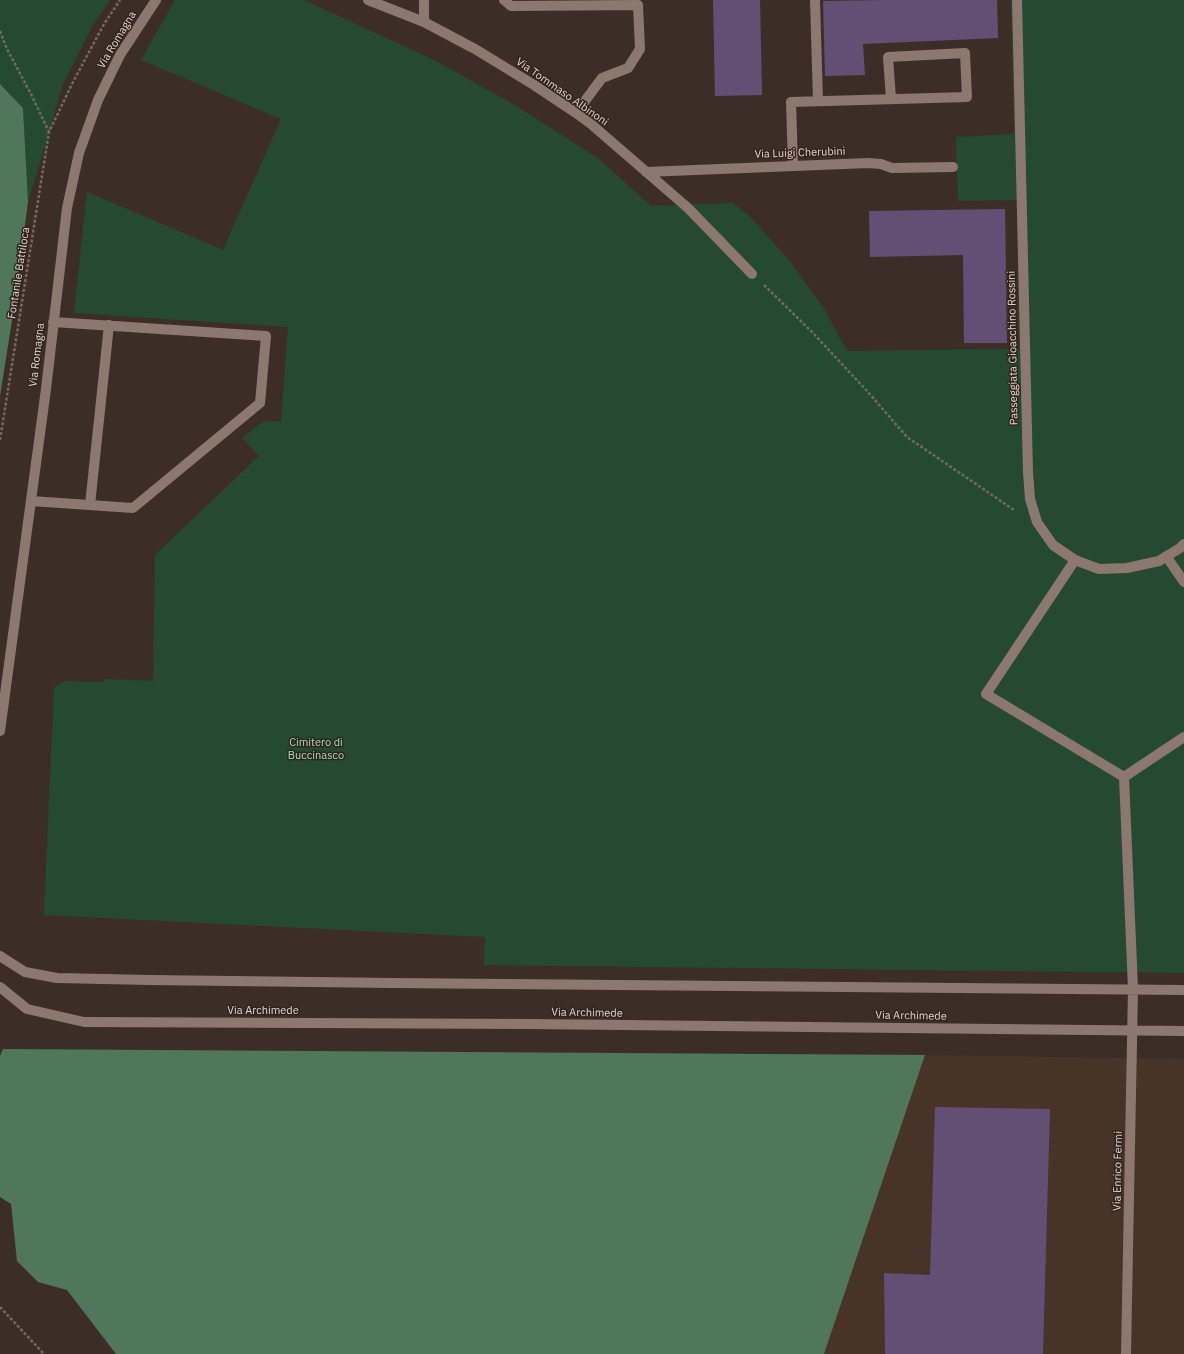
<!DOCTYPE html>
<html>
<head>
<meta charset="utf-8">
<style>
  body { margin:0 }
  canvas { display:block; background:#3c2e26 }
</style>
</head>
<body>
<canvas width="1184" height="1354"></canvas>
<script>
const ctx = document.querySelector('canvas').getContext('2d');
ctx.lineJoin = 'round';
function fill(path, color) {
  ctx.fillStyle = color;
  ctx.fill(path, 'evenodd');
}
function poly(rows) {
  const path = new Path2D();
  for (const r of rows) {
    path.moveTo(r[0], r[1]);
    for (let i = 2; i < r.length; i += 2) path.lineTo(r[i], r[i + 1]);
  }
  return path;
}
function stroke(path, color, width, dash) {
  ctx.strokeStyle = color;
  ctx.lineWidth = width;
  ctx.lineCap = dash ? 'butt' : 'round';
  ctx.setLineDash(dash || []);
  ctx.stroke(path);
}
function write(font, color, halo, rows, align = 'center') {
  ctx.font = font + ' "IBM Plex Sans",sans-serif';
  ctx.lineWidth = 3;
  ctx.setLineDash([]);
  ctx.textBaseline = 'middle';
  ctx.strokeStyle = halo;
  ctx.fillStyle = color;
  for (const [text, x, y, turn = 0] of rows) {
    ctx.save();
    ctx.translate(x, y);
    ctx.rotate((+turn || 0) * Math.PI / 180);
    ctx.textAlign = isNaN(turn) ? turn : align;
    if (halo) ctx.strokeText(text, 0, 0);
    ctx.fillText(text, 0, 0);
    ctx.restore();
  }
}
fill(poly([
  [925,1055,1184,1059,1184,1354,824,1354]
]), '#483328');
fill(poly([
  [0,0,110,0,94,23,63,84,28,202,23,108,0,84],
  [175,0,304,0,434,60,513,104,598,158,651,206,733,203,749,216,789,260,825,310,847,351,1019,349,1017,200,958,201,956,137,1014,134,1011,0,1184,0,1184,973,484,965,485,937,44,915,54,688,64,681,103,682,104,679,153,681,155,555,259,456,242,438,264,421,281,422,288,327,74,313,87,192,223,250,281,119,141,60]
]), '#244b31');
fill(poly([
  [0,84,23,108,28,202,13,314,0,396],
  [3,1049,925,1055,824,1354,116,1354,67,1290,38,1282,17,1261,11,1204,0,1197,0,1056]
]), '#4f775a');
fill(poly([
  [713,0,760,0,762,95,715,96],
  [883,0,997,0,998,38,863,44,865,75,825,76,823,1],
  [1005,209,1007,343,964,343,963,255,870,257,869,211],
  [935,1107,1050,1109,1043,1354,885,1354,884,1273,930,1275]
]), '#624f74');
stroke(poly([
  [0,31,7,49,32,96,49,132],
  [764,285,812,332,867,391,907,437,1014,510],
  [0,440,49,132,72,84,104,24,120,0],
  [0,1307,44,1354]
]), '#746861', 2.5, [3, 2]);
stroke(poly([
  [368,0,424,22,475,49,534,85,576,113,591,124,688,208,752,274],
  [424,0,424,22],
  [504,0,511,6,638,5,640,49,628,68,602,78,576,113],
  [815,0,818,101],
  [1017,0,1028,472,1030,499,1037,522,1053,545,1075,560,1099,569,1127,568,1159,561,1180,548,1184,544],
  [793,166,791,102,967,97,965,53,888,57,891,99],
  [646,172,868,163,881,164,892,168,953,167],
  [31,501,133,508,260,403,266,336,53,322],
  [90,505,109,325],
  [1166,556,1184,582],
  [1075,560,986,694,1124,777],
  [0,731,46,389,67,208,79,153,98,100,120,55,156,0],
  [1124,777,1133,989,1126,1354],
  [1124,777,1184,737],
  [0,956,25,972,57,978,150,980,393,983,1184,990],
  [0,987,27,1009,84,1022,529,1024,1184,1031]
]), '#8c786f', 10);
write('11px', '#e0d7d2', '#32241d', [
  ["Via Romagna",117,40,-59],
  ["Via Tommaso Albinoni",562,92,35],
  ["Via Luigi Cherubini",800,153,-2],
  ["Fontanile Battiloca",19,273,-81],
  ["Passeggiata Gioacchino Rossini",1013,348,-91],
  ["Via Romagna",37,355,-83],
  ["Via Archimede",263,1011],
  ["Via Archimede",587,1013,1],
  ["Via Archimede",911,1016,1],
  ["Via Enrico Fermi",1118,1171,-89]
]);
write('11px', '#9fe1b2', '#32241d', [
  ["Cimitero di",316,743],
  ["Buccinasco",316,756]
]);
</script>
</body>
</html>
